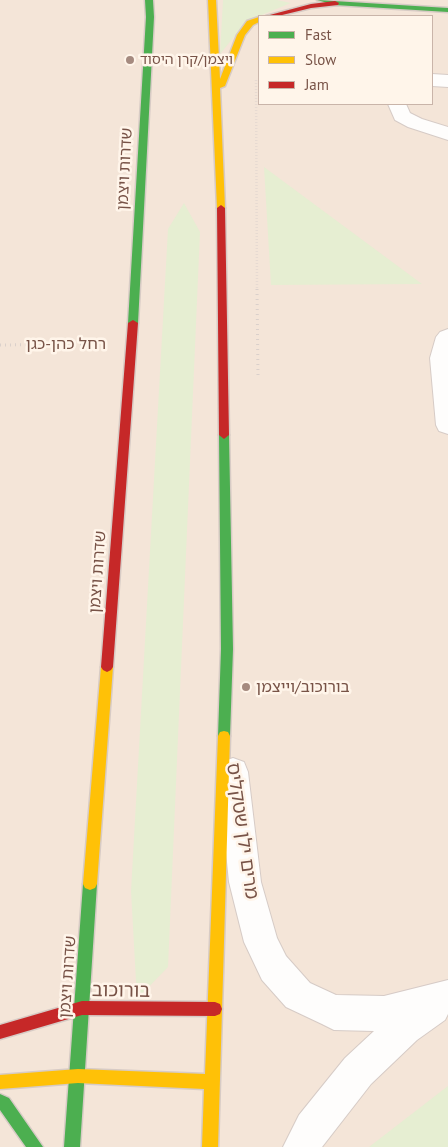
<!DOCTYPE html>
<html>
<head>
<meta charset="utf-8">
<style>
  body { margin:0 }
  #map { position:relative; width:448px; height:1147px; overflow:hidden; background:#f8f0e8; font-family:"PT Sans",sans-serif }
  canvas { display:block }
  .legend { position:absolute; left:258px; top:15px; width:175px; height:90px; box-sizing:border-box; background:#fff5ea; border:1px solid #c9b4a9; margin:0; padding:6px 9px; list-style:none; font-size:15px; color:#785347 }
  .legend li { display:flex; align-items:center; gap:10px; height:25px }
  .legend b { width:25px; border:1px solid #c9b4a9 }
</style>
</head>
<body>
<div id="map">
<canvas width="448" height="1147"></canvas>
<ul class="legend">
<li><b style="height:6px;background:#4caf50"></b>Fast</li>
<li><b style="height:6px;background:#ffc107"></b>Slow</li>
<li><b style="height:6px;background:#c62828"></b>Jam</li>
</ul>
</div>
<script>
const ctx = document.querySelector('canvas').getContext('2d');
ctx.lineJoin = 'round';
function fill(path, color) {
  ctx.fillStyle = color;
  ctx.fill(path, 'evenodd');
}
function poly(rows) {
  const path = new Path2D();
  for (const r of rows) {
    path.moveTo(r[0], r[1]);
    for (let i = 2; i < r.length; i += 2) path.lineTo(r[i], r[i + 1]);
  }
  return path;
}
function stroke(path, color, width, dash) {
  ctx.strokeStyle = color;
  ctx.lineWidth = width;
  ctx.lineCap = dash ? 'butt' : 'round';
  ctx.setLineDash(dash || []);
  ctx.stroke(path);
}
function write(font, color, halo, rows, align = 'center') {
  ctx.font = font + ' "PT Sans","Noto Sans Hebrew",sans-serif';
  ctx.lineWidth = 5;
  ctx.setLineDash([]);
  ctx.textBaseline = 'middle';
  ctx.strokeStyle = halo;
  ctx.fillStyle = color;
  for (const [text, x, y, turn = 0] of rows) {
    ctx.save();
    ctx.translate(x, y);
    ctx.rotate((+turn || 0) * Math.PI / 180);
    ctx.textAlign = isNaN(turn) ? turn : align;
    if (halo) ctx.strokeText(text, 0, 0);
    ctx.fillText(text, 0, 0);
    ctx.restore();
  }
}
fill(poly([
  [0,0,448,0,448,1147,0,1147],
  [259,16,432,16,432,104,259,104]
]), '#f4e5d8');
fill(poly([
  [223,0,277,0,291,3,247,21,220,54],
  [264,167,422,284,271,285],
  [184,203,200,232,168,967,137,999,131,891,168,229],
  [448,1086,448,1147,369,1147]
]), '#e6eed2');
const street = poly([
  [432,74,448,75,448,87,432,86,432,74],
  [388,104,406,104,410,113,422,119,448,127,448,140,408,127,395,120,388,104],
  [448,329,448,434,439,431,436,425,430,358,436,337,440,332,448,329],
  [233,758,244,762,248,772,261,882,277,938,286,956,310,983,336,995,384,996,448,980,448,1014,445,1020,417,1040,371,1084,322,1147,283,1147,299,1115,345,1058,374,1031,334,1030,322,1024,286,1007,262,980,244,942,229,882,218,772,222,762,233,758]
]);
const fast = poly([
  [145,0,153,0,154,17,138,323,133,326,128,323,146,17,145,0],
  [317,0,448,8,448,12,335,5,317,0],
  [224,431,229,435,233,649,230,736,228,740,224,741,220,740,218,736,221,649,219,435,224,431],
  [90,878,95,880,97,884,80,1147,64,1147,83,884,85,880,90,878],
  [0,1094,9,1098,43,1147,26,1147,0,1110,0,1094]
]);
const slow = poly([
  [208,0,216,0,220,79,237,35,247,21,259,17,259,22,253,25,245,35,225,86,220,88,225,208,221,211,217,208,208,0],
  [107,662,111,664,113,667,97,884,95,888,90,890,85,888,83,884,101,667,103,664,107,662],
  [224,731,228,732,230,736,218,1147,202,1147,204,1089,78,1083,0,1089,0,1075,78,1069,205,1074,218,736,220,732,224,731]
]);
const jam = poly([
  [335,1,339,3,338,5,311,8,278,16,266,16,311,4,335,1],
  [221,205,225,208,229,435,224,439,219,435,217,208,221,205],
  [133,320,138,323,113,667,111,670,107,672,103,670,101,667,128,323,133,320],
  [82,1001,215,1002,220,1004,222,1009,220,1014,215,1016,82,1015,0,1039,0,1025,82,1001]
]);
stroke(street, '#d6cbc6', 2);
stroke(fast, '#d7cbc5', 3);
stroke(slow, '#d7cbc5', 3);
stroke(jam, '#d7cbc5', 3);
stroke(poly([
  [256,80,257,290]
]), '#dad0cb', 2.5, [0.5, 2.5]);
stroke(poly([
  [257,289,258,376],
  [0,345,99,344]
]), '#dad0cb', 3, [1, 4]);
fill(street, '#fefdfc');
fill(fast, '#4caf50');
fill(slow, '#ffc107');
fill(jam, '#c62828');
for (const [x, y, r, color] of [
  [130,60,5,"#a58a7f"],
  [246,687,5,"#a58a7f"]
]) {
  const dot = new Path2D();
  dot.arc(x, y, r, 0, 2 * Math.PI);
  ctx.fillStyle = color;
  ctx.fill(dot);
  stroke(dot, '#fff5ea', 2);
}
write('14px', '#785347', '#fff5ea', [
  ["ויצמן/קרן היסוד",140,60]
], 'left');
write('16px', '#785347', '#fff5ea', [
  ["שדרות ויצמן",125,169,-87],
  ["רחל כהן-כגן",66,344],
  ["שדרות ויצמן",98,572,-86],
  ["שדרות ויצמן",68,977,-86]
]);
write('16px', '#785347', '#fff5ea', [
  ["בורוכוב/וייצמן",256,687]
], 'left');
write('19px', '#785347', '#fff5ea', [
  ["מרים ילן שטקליס",242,831,82],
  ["בורוכוב",121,991,1]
]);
</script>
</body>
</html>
